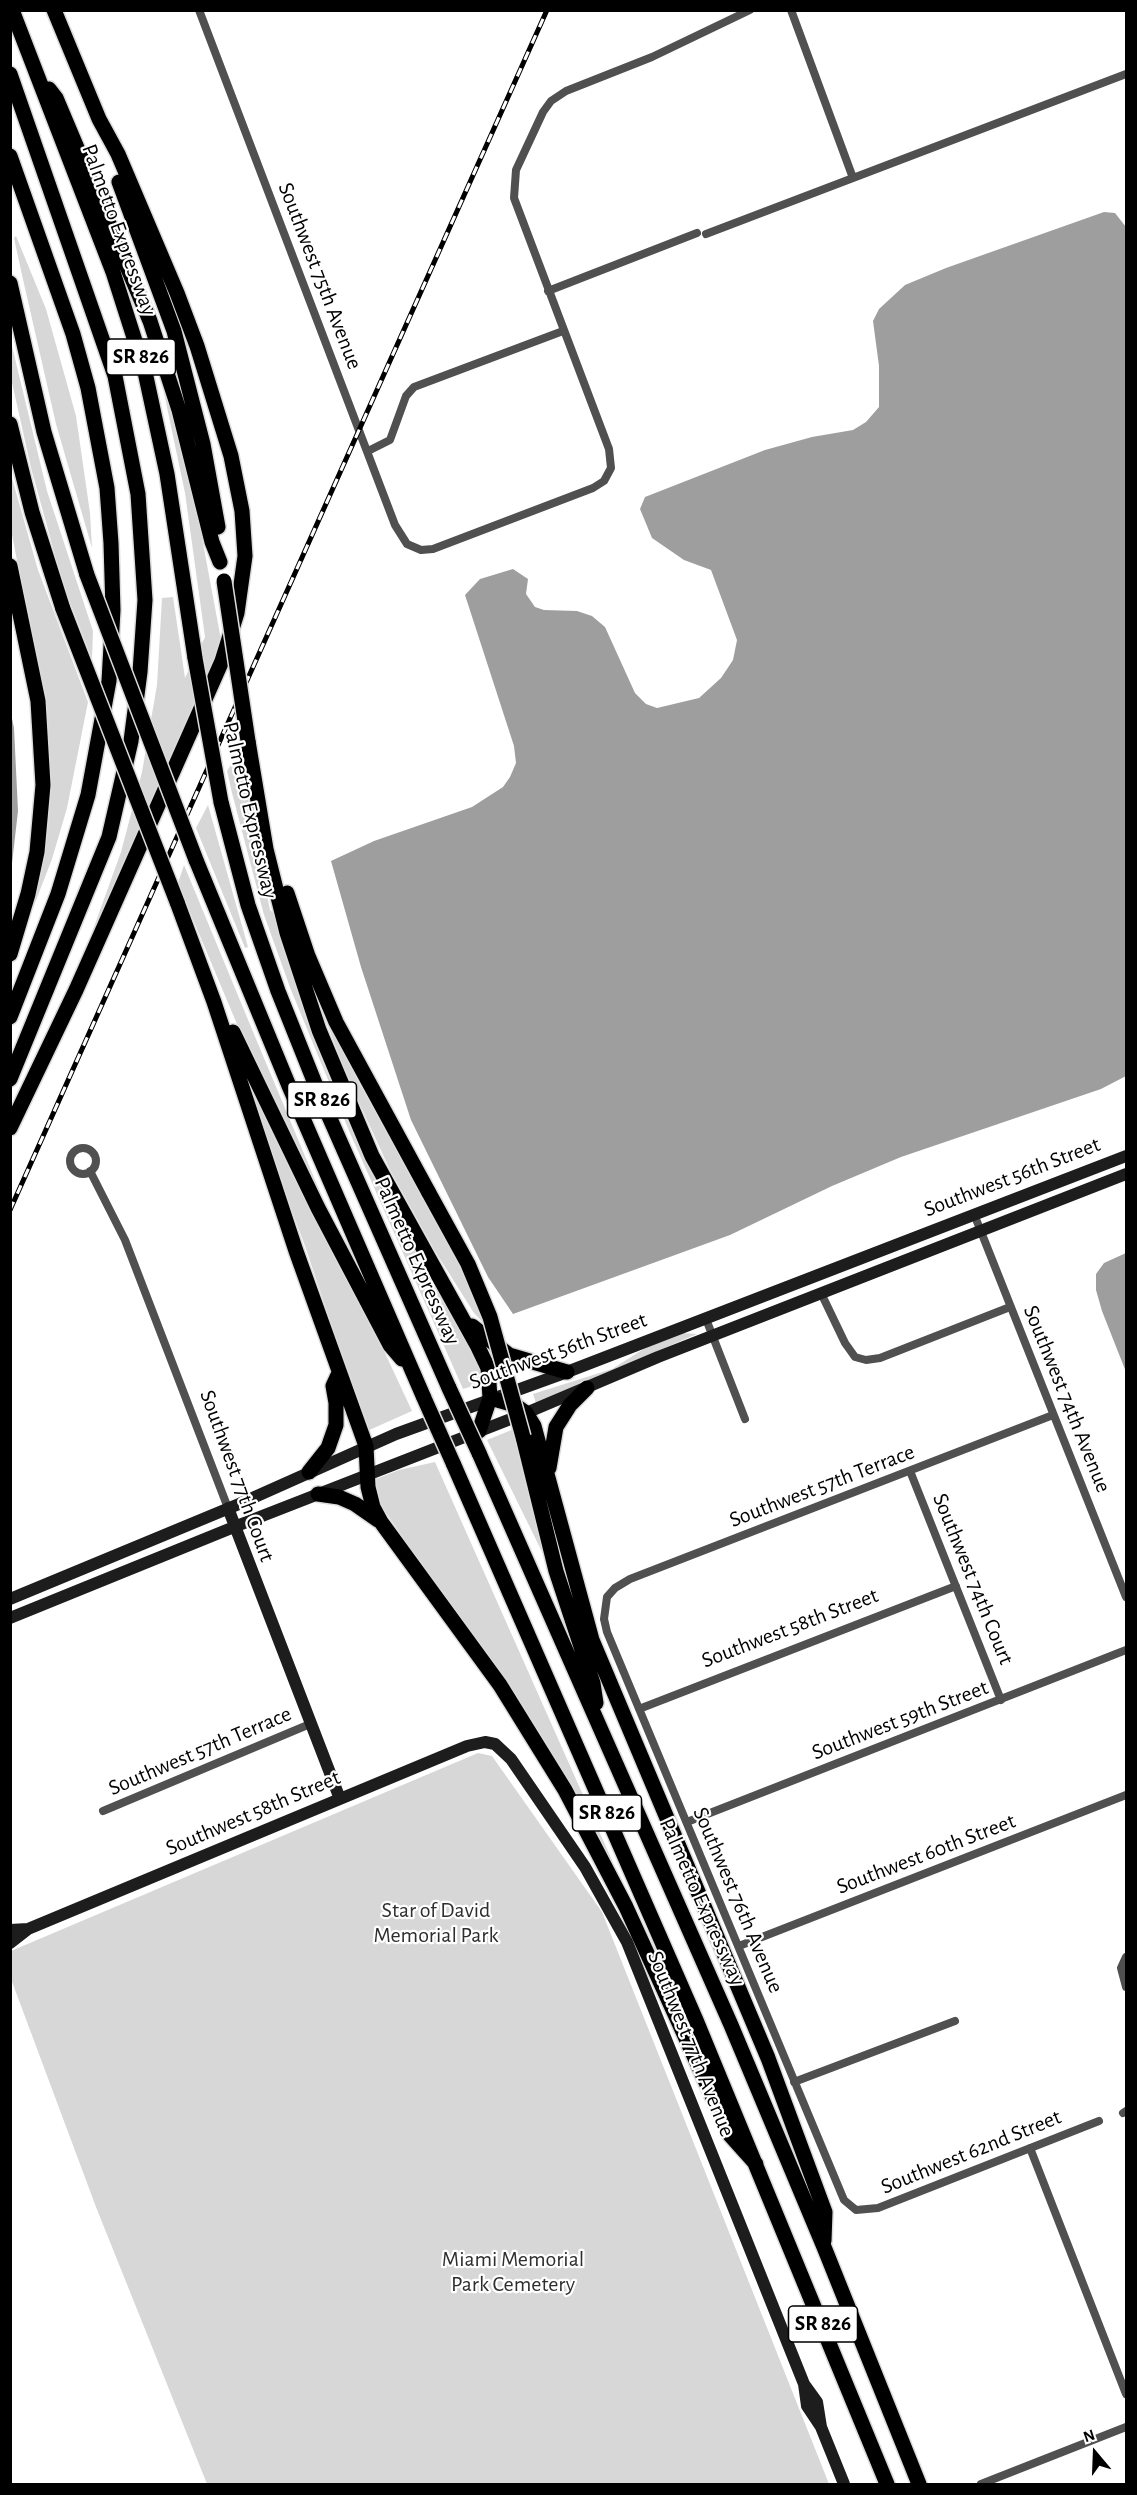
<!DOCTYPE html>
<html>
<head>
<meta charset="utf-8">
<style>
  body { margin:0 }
  #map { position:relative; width:1137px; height:2495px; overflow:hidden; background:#fff; font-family:"Alegreya Sans",sans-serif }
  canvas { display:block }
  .frame { position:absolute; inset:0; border:12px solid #000; pointer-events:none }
  .north { position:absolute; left:1065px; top:2423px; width:60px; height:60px; -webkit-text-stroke:4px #fff; paint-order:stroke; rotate:341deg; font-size:16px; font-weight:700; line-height:24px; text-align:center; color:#000 }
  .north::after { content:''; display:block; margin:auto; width:21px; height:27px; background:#000; clip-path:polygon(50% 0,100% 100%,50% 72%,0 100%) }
</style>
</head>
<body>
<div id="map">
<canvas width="1137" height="2495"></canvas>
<div class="frame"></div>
<div class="north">N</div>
</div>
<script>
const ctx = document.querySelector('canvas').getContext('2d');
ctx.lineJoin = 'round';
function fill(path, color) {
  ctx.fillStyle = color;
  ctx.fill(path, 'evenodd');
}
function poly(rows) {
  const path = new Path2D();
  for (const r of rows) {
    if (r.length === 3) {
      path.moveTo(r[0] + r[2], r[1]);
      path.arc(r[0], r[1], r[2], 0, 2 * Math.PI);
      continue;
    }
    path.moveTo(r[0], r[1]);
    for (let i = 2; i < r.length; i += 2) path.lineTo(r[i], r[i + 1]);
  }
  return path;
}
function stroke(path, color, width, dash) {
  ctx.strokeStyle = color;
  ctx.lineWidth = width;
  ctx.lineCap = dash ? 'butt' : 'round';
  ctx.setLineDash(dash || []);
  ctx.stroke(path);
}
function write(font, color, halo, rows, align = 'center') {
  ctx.font = font + ' "Alegreya Sans",sans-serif';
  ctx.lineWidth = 4.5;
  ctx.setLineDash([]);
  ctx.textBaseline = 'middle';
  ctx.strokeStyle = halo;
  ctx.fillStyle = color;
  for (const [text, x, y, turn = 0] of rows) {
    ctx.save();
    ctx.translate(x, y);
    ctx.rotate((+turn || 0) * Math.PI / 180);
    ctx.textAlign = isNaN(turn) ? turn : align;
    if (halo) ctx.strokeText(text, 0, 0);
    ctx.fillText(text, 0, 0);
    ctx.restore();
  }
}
fill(poly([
  [16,236,46,309,76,416,90,513,92,548,56,424,22,275,14,238],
  [11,342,47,491,93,631,92,659,63,584,31,468,11,378],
  [164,393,166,393,193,490,222,645,82,960,121,852,142,772,157,685,162,598,173,597,185,678,205,637,185,493],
  [10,471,38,570,88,702,67,808,52,859,33,908,30,906,41,687,11,529],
  [239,752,270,910,275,914,294,980,326,1070,382,1190,481,1368,483,1383,463,1389,350,1133,291,990,264,915,232,793,227,771],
  [208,805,248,947,245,948,196,828],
  [184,865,256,1039,323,1199,320,1200,247,1048,197,929,178,883],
  [324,1009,360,1085,458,1259,488,1328,474,1313,435,1251,390,1170,346,1074,322,1010],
  [258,1099,371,1323,412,1411,367,1431,305,1246,273,1161,254,1102],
  [682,1333,697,1334,536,1403,533,1394,612,1369,647,1347],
  [514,1429,546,1560,487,1440],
  [435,1462,611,1858,614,1867,611,1868,481,1651,380,1504,376,1492,376,1479,399,1470],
  [478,1753,492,1756,602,1912,829,2484,207,2484,96,2207,11,1979,11,1951]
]), '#d7d7d7');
fill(poly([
  [1104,212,1115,213,1126,227,1126,1076,1101,1089,901,1157,832,1186,730,1235,513,1314,488,1277,411,1120,361,967,331,861,374,841,472,807,503,787,510,777,516,763,514,746,465,595,480,579,513,569,528,579,526,594,535,607,544,610,577,611,592,616,605,627,635,693,646,704,657,708,699,698,721,678,733,660,737,640,711,570,684,560,652,538,640,509,645,497,765,450,812,437,853,430,866,422,879,407,879,366,873,321,879,309,905,285,946,268],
  [10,709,14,728,18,811,11,872],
  [1126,1253,1126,1372,1102,1311,1096,1290,1096,1274,1104,1263]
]), '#9e9e9e');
const highway = poly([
  [12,10,113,272,145,372,167,474,195,658],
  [10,74,115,376,138,494,145,600,140,672,131,741,109,837,10,1079],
  [49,89,56,98,150,321,179,410,212,542,220,562],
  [10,156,73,334,88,388,107,488,111,543,113,610,109,681,88,795,58,894,10,1017],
  [119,182,174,331,203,444,218,527],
  [10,283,44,432,87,575],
  [10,424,32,512,63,609],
  [10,566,38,701,43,785,37,852,28,894,10,954],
  [248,741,266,849,287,933,319,1030,372,1156,477,1345,488,1368,490,1398,479,1431],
  [221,802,248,905,278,991,320,1096,449,1388],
  [196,860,289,1086,424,1398],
  [287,893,308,956,336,1022,429,1193],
  [177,902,214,1002,296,1251,366,1446,368,1487,373,1507,381,1522,500,1685,565,1790,626,1907,730,2135,756,2164],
  [233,1032,318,1208,390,1345,402,1359],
  [10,1128,76,990,222,661,237,613,245,556,242,511,231,456,197,346,177,293,118,154,99,119,54,10],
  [472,1326,509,1355,567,1372],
  [490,1398,515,1405,526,1413,534,1426,592,1640,768,2058,825,2212,824,2241],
  [523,1437,556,1571,593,1683,596,1703],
  [479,1453,731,2025,824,2247,919,2484],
  [453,1463,696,2020,887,2484],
  [549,1468,556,1427,570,1405,587,1388],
  [309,1472,328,1448,336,1425,336,1403,333,1386,339,1373],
  [318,1494,339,1497,355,1504,378,1520]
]);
stroke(highway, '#dbdbdb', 18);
stroke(poly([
  [199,10,395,525,407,544,421,550,433,549,593,488,604,481,611,468,609,449,514,198,516,170,543,112,551,101,566,91,652,57,750,10],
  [791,10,853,178],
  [706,234,1126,74],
  [548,291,697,233],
  [368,451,390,440,406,396,414,387,563,331],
  [83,1161,13],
  [90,1171,125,1240,228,1508],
  [974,1214,1126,1597],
  [821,1293,845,1343,855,1357,866,1360,880,1358,1010,1307],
  [706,1319,745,1419],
  [1053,1415,630,1579,615,1588,607,1597,604,1619,607,1632,844,2200,856,2210,878,2208,1099,2121],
  [910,1471,1001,1700],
  [639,1709,956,1586],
  [103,1811,310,1724],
  [687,1822,1126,1650],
  [739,1946,1126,1795],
  [1126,1957,1121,1968,1126,1987],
  [794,2082,955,2021],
  [1123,2113,1126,2111],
  [1030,2148,1126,2394],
  [981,2484,1126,2427]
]), '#505050', 8);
stroke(poly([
  [228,1508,340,1799],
  [10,1599,239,1504,396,1434,567,1372,1126,1156],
  [10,1618,234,1527,526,1413,658,1357,1126,1174],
  [10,1930,28,1929],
  [10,1943,28,1929,467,1746,485,1742,495,1744,511,1759,585,1867,627,1942,804,2384,807,2406,821,2427],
  [804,2384,817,2402,821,2427,844,2484]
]), '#1d1d1d', 12);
stroke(highway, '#000', 15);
const rail = poly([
  [10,1210,547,10]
]);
stroke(rail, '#000', 5);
stroke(rail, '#fff', 3, [9]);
const highwayBridge = poly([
  [87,575,196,860],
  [224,581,248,741],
  [63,609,177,902],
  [195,658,221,802],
  [429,1193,468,1264,490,1317,523,1437],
  [449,1388,479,1453],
  [424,1398,453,1463]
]);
stroke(highwayBridge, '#dbdbdb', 18, []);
stroke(highwayBridge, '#000', 15);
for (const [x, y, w] of [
  [141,357,69],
  [322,1100,69],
  [607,1813,69],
  [823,2324,69]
]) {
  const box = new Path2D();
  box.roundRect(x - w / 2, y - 18, w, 36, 4.5);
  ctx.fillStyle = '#fff';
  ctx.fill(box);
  stroke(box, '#000', 1.5);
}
write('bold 21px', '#000', null, [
  ["SR 826",141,357],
  ["SR 826",322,1100],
  ["SR 826",607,1813],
  ["SR 826",823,2324]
]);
write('22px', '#000', '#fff', [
  ["Palmetto Expressway",119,230,70],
  ["Southwest 75th Avenue",320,276,69],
  ["Palmetto Expressway",250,810,77],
  ["Southwest 56th Street",1012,1177,-21],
  ["Palmetto Expressway",417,1261,66],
  ["Southwest 56th Street",558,1351,-20],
  ["Southwest 74th Avenue",1067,1399,68],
  ["Southwest 77th Court",237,1476,70],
  ["Southwest 57th Terrace",822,1486,-21],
  ["Southwest 74th Court",973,1579,68],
  ["Southwest 58th Street",790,1628,-21],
  ["Southwest 59th Street",900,1720,-21],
  ["Southwest 57th Terrace",200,1751,-23],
  ["Southwest 58th Street",253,1813,-23],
  ["Southwest 60th Street",926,1854,-21],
  ["Southwest 76th Avenue",738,1900,67],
  ["Palmetto Expressway",702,1902,66],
  ["Southwest 77th Avenue",691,2044,68],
  ["Southwest 62nd Street",971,2152,-22]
]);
write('22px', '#2e2e2e', '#fff', [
  ["Star of David",436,1910],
  ["Memorial Park",436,1935],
  ["Miami Memorial",513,2259],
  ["Park Cemetery",513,2284]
]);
</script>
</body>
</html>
